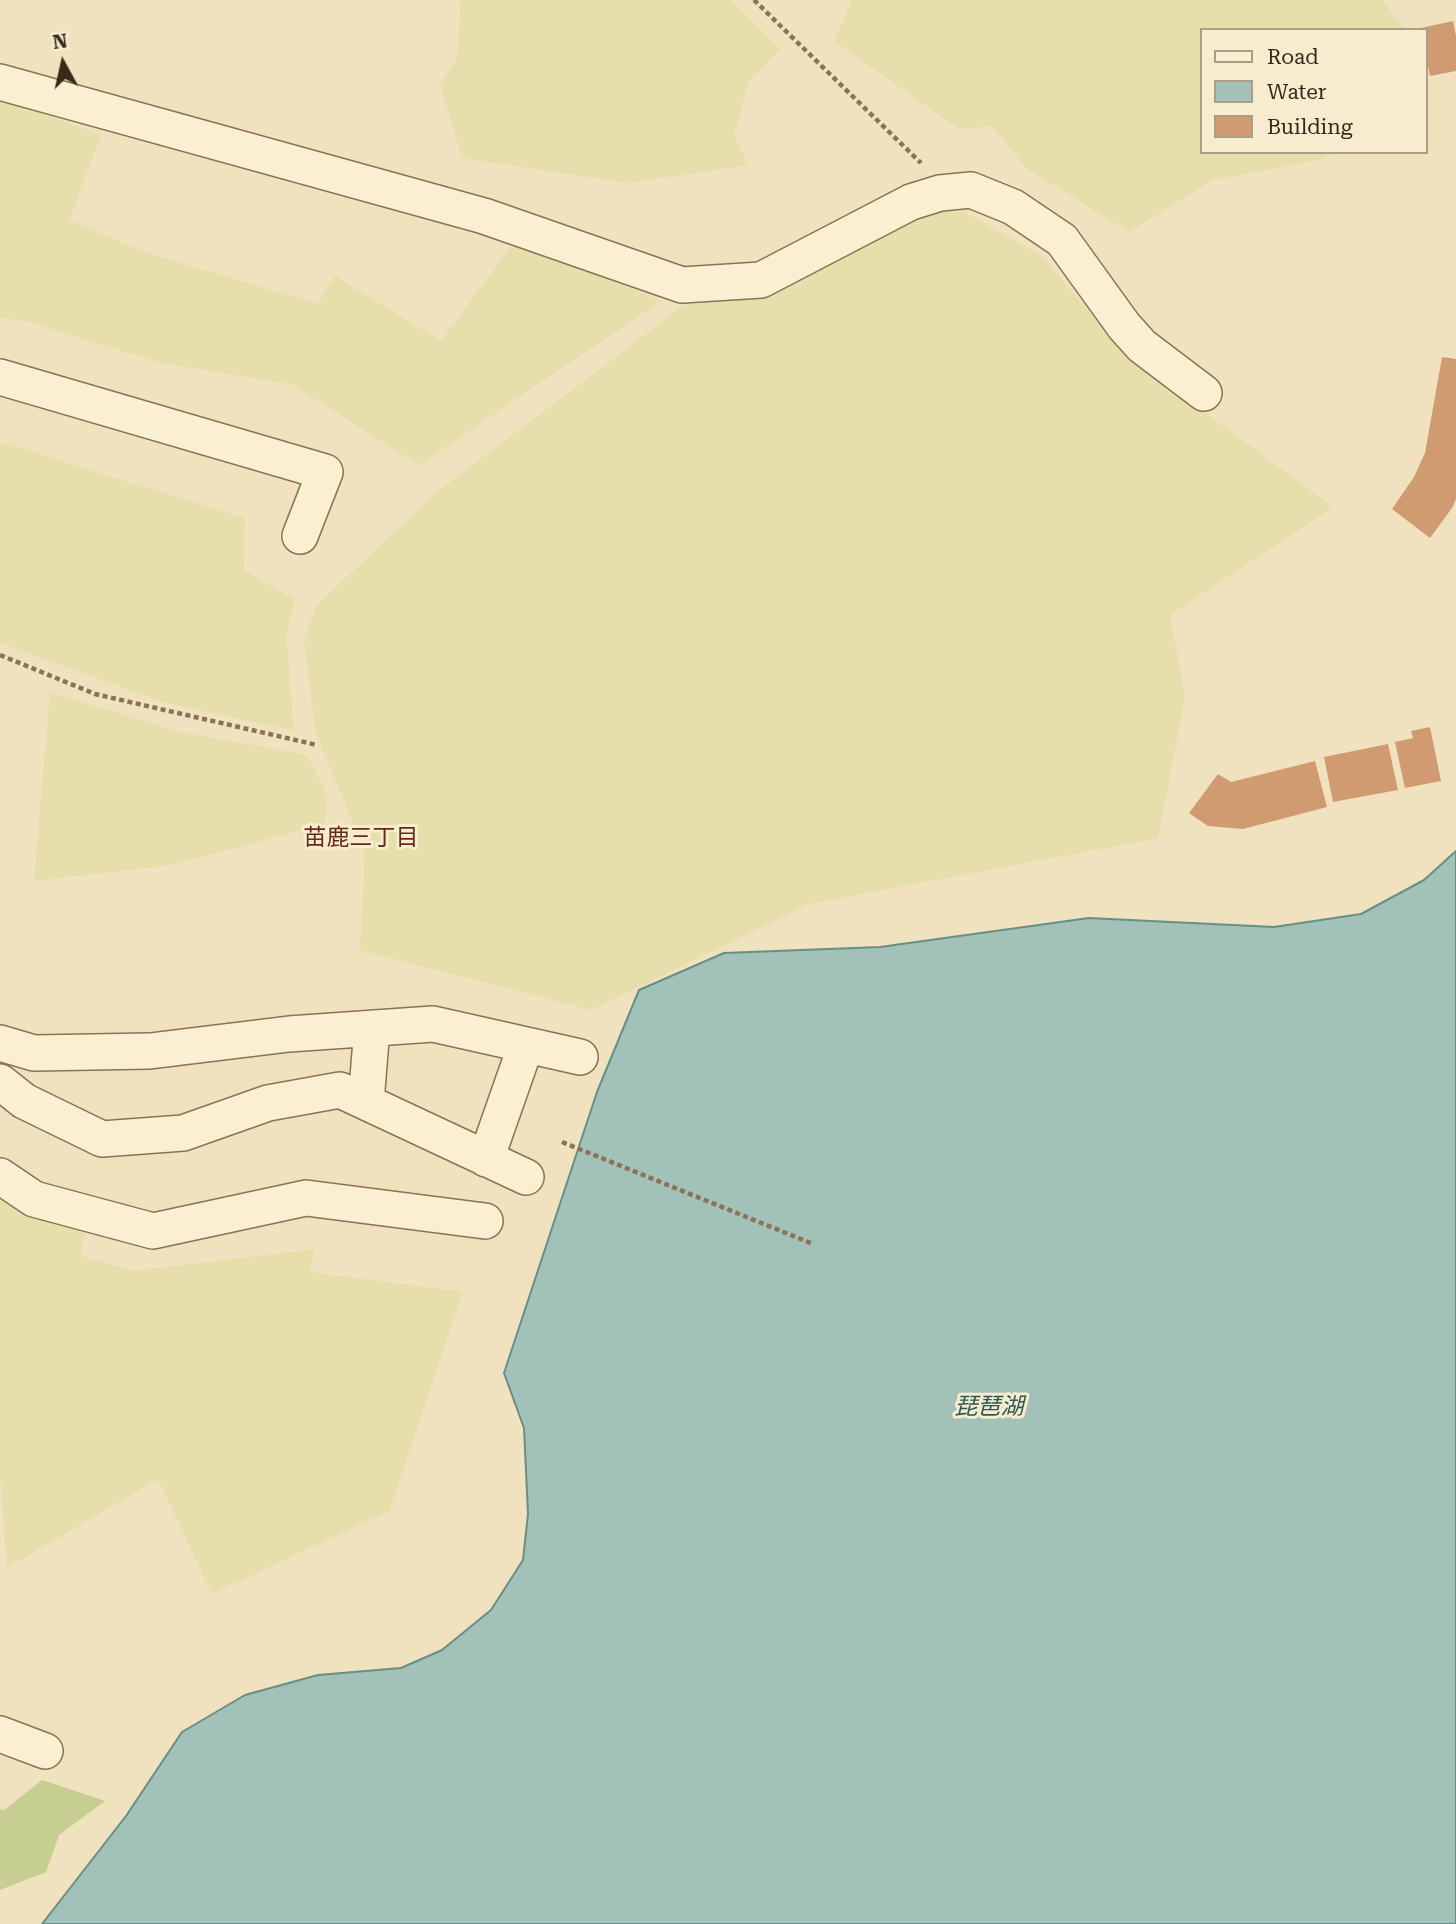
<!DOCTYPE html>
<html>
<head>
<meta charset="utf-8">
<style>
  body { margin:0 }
  #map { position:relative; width:1456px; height:1924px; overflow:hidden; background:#f0e2be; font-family:"Roboto Serif",serif }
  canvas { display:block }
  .legend { position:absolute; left:1200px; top:28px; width:228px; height:126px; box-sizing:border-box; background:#f7ecce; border:2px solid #aa9e86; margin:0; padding:9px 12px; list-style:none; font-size:21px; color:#372a1b }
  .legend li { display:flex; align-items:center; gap:14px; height:35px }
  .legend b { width:35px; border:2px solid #aa9e86 }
  .north { position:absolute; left:28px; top:28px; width:70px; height:70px; -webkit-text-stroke:5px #f7ecce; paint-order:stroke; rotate:352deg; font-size:19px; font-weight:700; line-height:28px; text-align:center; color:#372a1b }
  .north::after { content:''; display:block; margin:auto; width:24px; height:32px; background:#372a1b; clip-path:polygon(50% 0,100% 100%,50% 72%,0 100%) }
</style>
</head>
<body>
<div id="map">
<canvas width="1456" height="1924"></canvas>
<ul class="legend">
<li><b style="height:9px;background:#faefd1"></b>Road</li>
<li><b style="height:19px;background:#a1c1b9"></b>Water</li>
<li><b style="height:19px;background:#d09b71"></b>Building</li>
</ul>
<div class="north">N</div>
</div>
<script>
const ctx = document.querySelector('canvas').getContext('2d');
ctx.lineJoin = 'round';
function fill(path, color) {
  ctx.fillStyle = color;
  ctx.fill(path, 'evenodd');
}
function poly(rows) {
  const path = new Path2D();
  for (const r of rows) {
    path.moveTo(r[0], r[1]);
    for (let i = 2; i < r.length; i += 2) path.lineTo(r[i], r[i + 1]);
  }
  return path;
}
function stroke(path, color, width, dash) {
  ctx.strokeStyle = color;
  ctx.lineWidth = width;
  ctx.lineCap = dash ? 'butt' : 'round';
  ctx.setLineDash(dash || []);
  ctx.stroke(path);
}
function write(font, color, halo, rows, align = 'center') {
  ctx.font = font + ' "Roboto Serif","Noto Sans JP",serif';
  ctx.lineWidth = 6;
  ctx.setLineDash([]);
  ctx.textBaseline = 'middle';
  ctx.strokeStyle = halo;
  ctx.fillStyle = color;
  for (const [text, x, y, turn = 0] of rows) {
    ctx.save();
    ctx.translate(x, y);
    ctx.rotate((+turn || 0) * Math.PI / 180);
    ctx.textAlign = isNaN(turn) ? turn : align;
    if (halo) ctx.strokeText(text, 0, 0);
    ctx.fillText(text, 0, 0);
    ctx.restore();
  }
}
fill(poly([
  [461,0,731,0,780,49,748,83,734,135,749,165,628,183,462,158,440,84,457,59],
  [852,0,1382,0,1405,30,1202,30,1202,152,1335,152,1320,160,1213,180,1129,232,1026,168,992,126,959,129,834,41],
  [0,98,101,135,69,220,150,254,318,304,335,276,441,341,515,241,661,301,419,465,291,384,161,363,22,320,0,318],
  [958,208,1042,256,1124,353,1333,507,1170,615,1185,697,1158,838,809,904,591,1010,360,950,365,851,316,734,304,638,317,605,437,492,683,306,748,293,921,214],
  [0,442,245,518,244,570,295,600,286,634,294,731,163,702,0,643],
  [50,692,176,731,307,755,328,797,324,824,171,865,34,881],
  [0,1193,36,1220,85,1228,81,1256,134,1271,315,1249,310,1272,463,1292,389,1511,212,1594,158,1479,7,1568,0,1473]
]), '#e6deab');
fill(poly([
  [42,1780,105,1801,59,1835,46,1872,0,1890,0,1809,4,1810]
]), '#c6ce91');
const water = poly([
  [1456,851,1456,1924,42,1924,126,1816,182,1732,245,1695,318,1675,401,1668,442,1650,491,1610,523,1560,528,1514,524,1428,504,1373,597,1092,639,990,724,953,880,947,1089,918,1274,927,1361,914,1424,880,1456,851]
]);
fill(water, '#a1c1b9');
stroke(water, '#688f86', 2);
fill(poly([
  [1453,21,1456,36,1456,71,1430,76,1426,56,1426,30,1421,30,1421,28],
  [1442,357,1456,359,1456,499,1452,508,1430,538,1392,509,1414,477,1425,453],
  [1430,727,1441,781,1405,788,1395,742,1413,738,1411,731],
  [1388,744,1398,790,1333,802,1324,757],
  [1315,761,1327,807,1243,829,1208,826,1189,813,1218,774,1231,782]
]), '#d09b71');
const minor = poly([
  [0,82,484,216,682,285,761,280,911,202,940,193,971,190,1013,207,1062,240,1124,326,1142,346,1204,393],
  [0,377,325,472,300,536],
  [0,1043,34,1053,150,1051,289,1034,433,1024,580,1057],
  [0,1082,24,1101,102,1139,183,1133,268,1103,340,1090,526,1177],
  [366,1102,372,1028],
  [486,1159,526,1045],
  [0,1176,34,1199,153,1231,306,1198,485,1221],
  [0,1734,45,1751]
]);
stroke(minor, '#897256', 38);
stroke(poly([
  [754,0,921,163],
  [0,655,95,694,317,745],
  [562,1142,813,1244]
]), '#897256', 4.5, [5, 3.5]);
stroke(minor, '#faefd1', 35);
write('23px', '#662b18', '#f7ecce', [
  ["苗鹿三丁目",361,838]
]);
write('italic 23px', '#2a5856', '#f7ecce', [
  ["琵琶湖",989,1407]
]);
</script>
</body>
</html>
